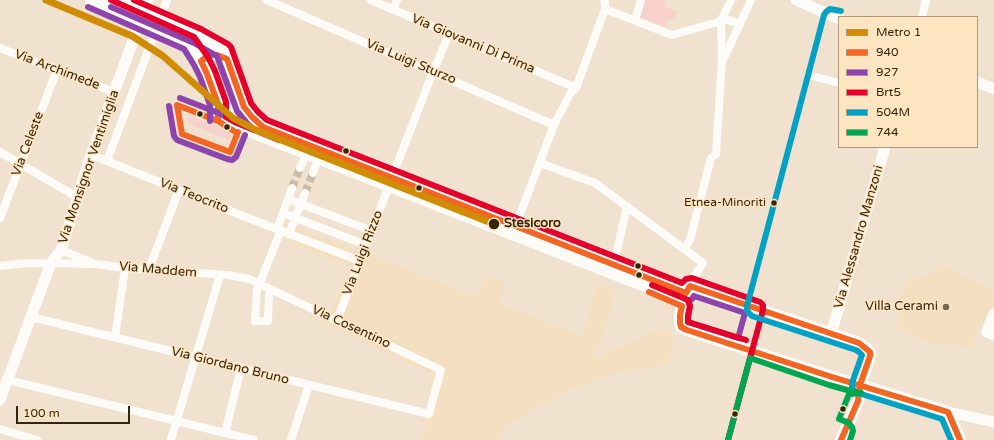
<!DOCTYPE html>
<html>
<head>
<meta charset="utf-8">
<style>
  body { margin:0 }
  #map { position:relative; width:994px; height:440px; overflow:hidden; background:#f0e2cf; font-family:"Varela Round",sans-serif }
  canvas { display:block }
  .legend { position:absolute; left:838px; top:16px; width:140px; height:132px; box-sizing:border-box; background:#fee5c1; border:1px solid #ae9879; margin:0; padding:5px 7px; list-style:none; font-size:12px; color:#35250c }
  .legend li { display:flex; align-items:center; gap:8px; height:20px }
  .legend b { width:20px; border:1px solid #ae9879 }
  .scale { position:absolute; left:16px; top:406px; width:114px; height:18px; box-sizing:border-box; border:2px solid #35250c; border-top:0; padding-left:5px; font-size:12px; line-height:14px; white-space:nowrap; color:#35250c; -webkit-text-stroke:3px #fee5c1; paint-order:stroke }
</style>
</head>
<body>
<div id="map">
<canvas width="994" height="440"></canvas>
<ul class="legend">
<li><b style="height:5px;background:#d08c02"></b>Metro 1</li>
<li><b style="height:5px;background:#f26522"></b>940</li>
<li><b style="height:5px;background:#8e44ad"></b>927</li>
<li><b style="height:5px;background:#e4002b"></b>Brt5</li>
<li><b style="height:5px;background:#03a2c4"></b>504M</li>
<li><b style="height:5px;background:#00a651"></b>744</li>
</ul>
<div class="scale">100 m</div>
</div>
<script>
const ctx = document.querySelector('canvas').getContext('2d');
ctx.lineJoin = 'round';
function fill(path, color) {
  ctx.fillStyle = color;
  ctx.fill(path, 'evenodd');
}
function poly(rows) {
  const path = new Path2D();
  for (const r of rows) {
    path.moveTo(r[0], r[1]);
    for (let i = 2; i < r.length; i += 2) path.lineTo(r[i], r[i + 1]);
  }
  return path;
}
function stroke(path, color, width, dash) {
  ctx.strokeStyle = color;
  ctx.lineWidth = width;
  ctx.lineCap = dash ? 'butt' : 'round';
  ctx.setLineDash(dash || []);
  ctx.stroke(path);
}
function write(font, color, halo, rows, align = 'center') {
  ctx.font = font + ' "Varela Round",sans-serif';
  ctx.lineWidth = 3;
  ctx.setLineDash([]);
  ctx.textBaseline = 'middle';
  ctx.strokeStyle = halo;
  ctx.fillStyle = color;
  for (const [text, x, y, turn = 0] of rows) {
    ctx.save();
    ctx.translate(x, y);
    ctx.rotate((+turn || 0) * Math.PI / 180);
    ctx.textAlign = isNaN(turn) ? turn : align;
    if (halo) ctx.strokeText(text, 0, 0);
    ctx.fillText(text, 0, 0);
    ctx.restore();
  }
}
fill(poly([
  [295,227,379,258,477,297,486,275,506,283,498,303,582,337,597,284,616,291,595,358,664,328,675,338,668,364,621,371,573,388,508,424,495,440,422,440,427,422,422,421,435,376,326,324,349,267,289,243],
  [938,264,994,291,994,305,985,322,983,321,974,338,974,346,973,350,954,344,936,344,897,329,899,311,898,301,908,280,911,281,914,275,925,278,927,274,932,275]
]), '#f5dfc1');
fill(poly([
  [645,0,666,0,664,6,677,12,672,21,669,20,666,21,665,24,667,27,640,17],
  [213,60,220,63,223,67,236,105,223,103,208,63],
  [191,116,231,132,232,134,231,138,229,140,188,124,187,119]
]), '#f8d1ca');
stroke(poly([
  [292,188,300,168],
  [305,193,313,173]
]), '#cbbca8', 8, [8, 4]);
stroke(poly([
  [267,0,554,125],
  [371,0,576,88],
  [393,9,397,0],
  [605,9,672,35,721,21],
  [922,17,926,0],
  [722,18,740,24],
  [635,20,641,0],
  [0,48,114,92],
  [724,58,751,0],
  [816,77,839,83],
  [0,152,77,197],
  [91,155,107,161,167,0],
  [107,161,248,218,360,261],
  [540,163,595,183,703,263,692,280,690,286],
  [300,168,306,154],
  [313,173,318,159],
  [392,177,433,72,449,34],
  [288,199,372,231],
  [283,213,366,245],
  [0,218,57,70],
  [277,229,292,188],
  [514,230,554,125,570,94,576,88,605,9,605,2,604,0],
  [289,234,305,193],
  [685,249,690,240,711,158,716,154,722,60,721,21,731,0],
  [61,250,91,262],
  [614,264,627,206],
  [0,266,17,264,29,263,97,264,125,268,228,275,249,279,441,370,429,414,31,317],
  [149,269,179,190],
  [271,289,269,295,268,321,255,321,257,290,281,230],
  [337,320,389,186],
  [115,337,125,268],
  [8,380,254,440],
  [0,429,37,440],
  [225,433,241,368],
  [171,440,220,275],
  [291,440,309,385]
]), '#fdfbf8', 8);
stroke(poly([
  [796,0,839,19],
  [977,82,994,89],
  [994,314,989,325,987,332,994,335],
  [831,334,885,147],
  [0,400,51,263,61,250,91,155,148,0],
  [948,412,994,422]
]), '#fdfbf8', 11);
stroke(poly([
  [91,0,189,43,203,65,223,118,233,125,683,301],
  [114,0,198,36,223,50,244,107,252,117,263,127,686,293],
  [201,61,208,56,212,55,217,55,227,59],
  [218,104,222,107,230,110,235,110,244,107],
  [841,440,858,401,860,385,870,356,870,352,867,349,859,343,690,286,682,306,680,315,680,323,681,327,687,330,832,377,860,385,948,412,960,440]
]), '#fdfbf8', 12);
stroke(poly([
  [177,105,218,121,234,131],
  [177,105,182,134,230,152,238,132],
  [218,121,218,104,207,74,201,61,208,56,212,55,217,55,227,59,244,107,252,117,263,127,686,293,690,286,859,343,870,352,870,356,860,385,858,401,841,440],
  [649,292,682,306,680,315,680,323,681,327,687,330,832,377,948,412,960,440]
]), '#f26522', 6);
stroke(poly([
  [88,7,184,49,194,65,200,77,210,105,210,121],
  [111,7,194,43,217,56,237,111,246,122,254,130,235,122,221,114,180,98],
  [169,106,174,136,177,140,227,159,232,160,236,157,245,135],
  [694,296,745,313,738,338,688,322,688,316,690,306,688,301,692,299,694,296]
]), '#8e44ad', 6);
stroke(poly([
  [111,0,194,37,208,57,215,71,226,102,226,117,235,122,279,140],
  [134,0,201,29,228,44,231,47,251,103,258,112,267,120,682,283,686,279,692,278,760,302,763,305,763,310,728,440],
  [652,285,688,300,690,306,688,316,688,322,746,340]
]), '#e4002b', 6);
stroke(poly([
  [841,11,830,9,826,12,824,15,747,306,747,310,749,313,752,316,856,350,859,352,862,355,852,383,852,387,854,391,858,393,942,419,951,440]
]), '#03a2c4', 6);
stroke(poly([
  [728,440,750,358,829,385,858,393],
  [850,440,853,431,852,427,849,423,839,419,849,394,861,393]
]), '#00a651', 6);
stroke(poly([
  [46,0,132,36,163,56,233,118,256,130,494,224]
]), '#d08c02', 7);
for (const [x, y, r, color] of [
  [200,114,3.5,"#35250c"],
  [227,127,3.5,"#35250c"],
  [346,151,3.5,"#35250c"],
  [419,188,3.5,"#35250c"],
  [774,203,3.5,"#35250c"],
  [494,224,6,"#35250c"],
  [638,266,3.5,"#35250c"],
  [639,275,3.5,"#35250c"],
  [946,307,4,"#766750"],
  [843,409,3.5,"#35250c"],
  [735,414,3.5,"#35250c"]
]) {
  const dot = new Path2D();
  dot.arc(x, y, r, 0, 2 * Math.PI);
  ctx.fillStyle = color;
  ctx.fill(dot);
  stroke(dot, '#fee5c1', 1.5);
}
write('12px', '#35250c', '#fee5c1', [
  ["Etnea-Minoriti",766,203]
], 'right');
write('13px', '#35250c', '#fee5c1', [
  ["Via Giovanni Di Prima",473,44,23],
  ["Via Luigi Sturzo",411,62,23],
  ["Via Archimede",57,70,21],
  ["Via Celeste",28,144,-69],
  ["Via Monsignor Ventimiglia",89,167,-71],
  ["Via Teocrito",194,196,22],
  ["Via Alessandro Manzoni",859,237,-74],
  ["Via Luigi Rizzo",363,253,-69],
  ["Via Maddem",158,270,5],
  ["Via Cosentino",351,327,25],
  ["Via Giordano Bruno",230,366,14]
]);
write('bold 13px', '#35250c', '#fee5c1', [
  ["Stesicoro",504,224]
], 'left');
write('13px', '#35250c', '#fee5c1', [
  ["Villa Cerami",938,307]
], 'right');
</script>
</body>
</html>
